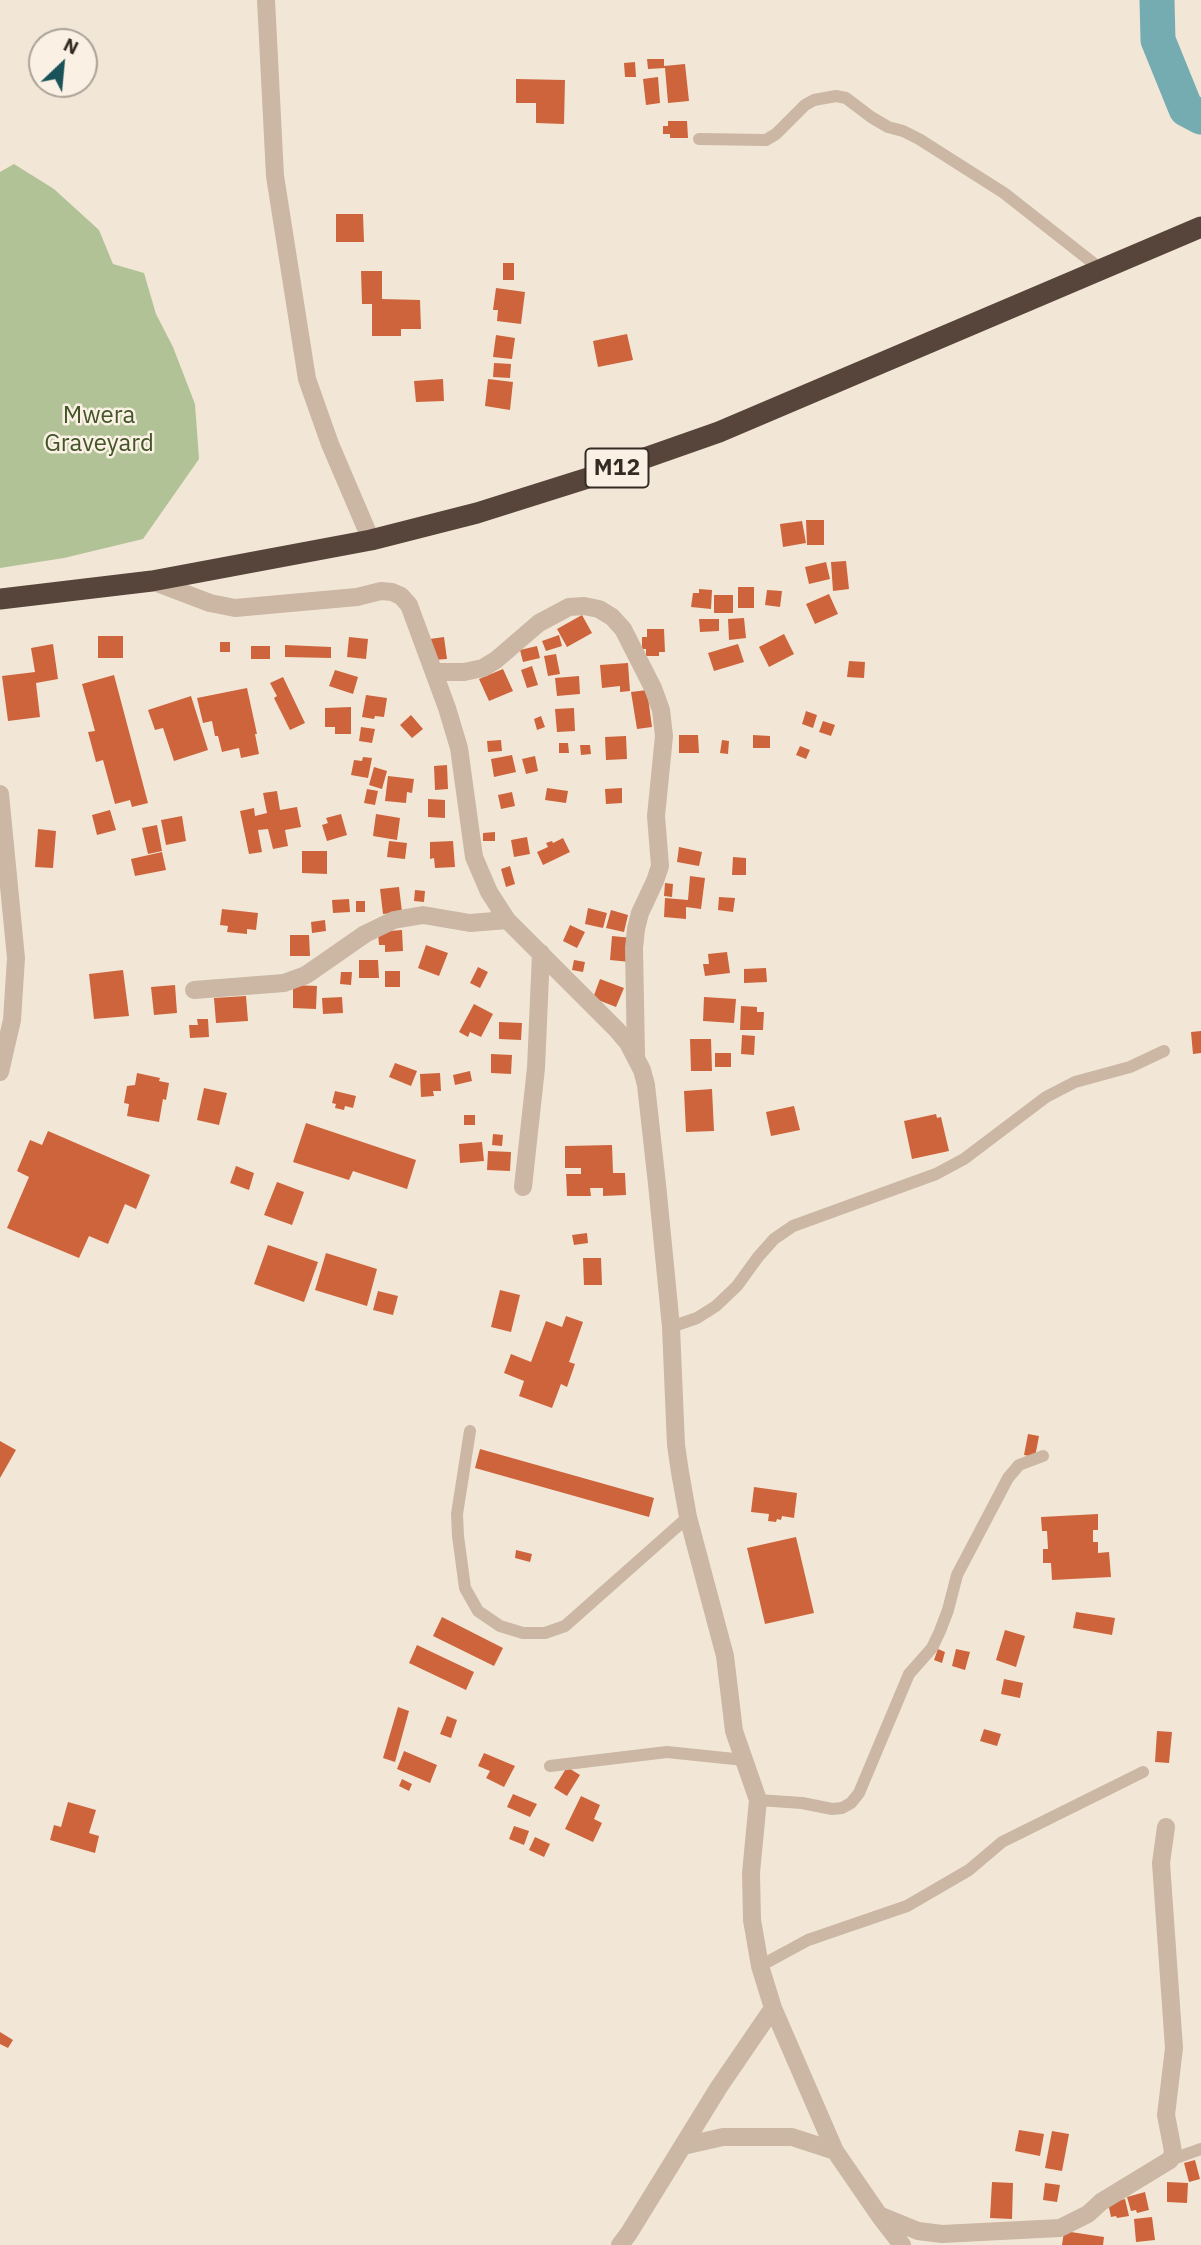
<!DOCTYPE html>
<html>
<head>
<meta charset="utf-8">
<style>
  body { margin:0 }
  #map { position:relative; width:1201px; height:2245px; overflow:hidden; background:#f2e7d7; font-family:"IBM Plex Sans",sans-serif }
  canvas { display:block }
  .north { position:absolute; left:28px; top:28px; width:70px; height:70px; box-sizing:border-box; background:#faf1e4; border:2px solid #aba298; border-radius:50%; rotate:26deg; font-size:19px; font-weight:700; line-height:28px; text-align:center; color:#352b25 }
  .north::after { content:''; display:block; margin:auto; width:24px; height:32px; background:#195259; clip-path:polygon(50% 0,100% 100%,50% 72%,0 100%) }
</style>
</head>
<body>
<div id="map">
<canvas width="1201" height="2245"></canvas>
<div class="north">N</div>
</div>
<script>
const ctx = document.querySelector('canvas').getContext('2d');
ctx.lineJoin = 'round';
function fill(path, color) {
  ctx.fillStyle = color;
  ctx.fill(path, 'evenodd');
}
function poly(rows) {
  const path = new Path2D();
  for (const r of rows) {
    path.moveTo(r[0], r[1]);
    for (let i = 2; i < r.length; i += 2) path.lineTo(r[i], r[i + 1]);
  }
  return path;
}
function stroke(path, color, width, dash) {
  ctx.strokeStyle = color;
  ctx.lineWidth = width;
  ctx.lineCap = dash ? 'butt' : 'round';
  ctx.setLineDash(dash || []);
  ctx.stroke(path);
}
function write(font, color, halo, rows, align = 'center') {
  ctx.font = font + ' "IBM Plex Sans",sans-serif';
  ctx.lineWidth = 5;
  ctx.setLineDash([]);
  ctx.textBaseline = 'middle';
  ctx.strokeStyle = halo;
  ctx.fillStyle = color;
  for (const [text, x, y, turn = 0] of rows) {
    ctx.save();
    ctx.translate(x, y);
    ctx.rotate((+turn || 0) * Math.PI / 180);
    ctx.textAlign = isNaN(turn) ? turn : align;
    if (halo) ctx.strokeText(text, 0, 0);
    ctx.fillText(text, 0, 0);
    ctx.restore();
  }
}
fill(poly([
  [14,164,54,189,99,230,113,264,144,273,156,314,173,347,195,404,199,459,143,539,64,558,0,568,0,172]
]), '#b2c297');
stroke(poly([
  [1157,0,1158,40,1186,109,1201,117]
]), '#75acb1', 35);
fill(poly([
  [647,59,664,59,664,66,685,64,689,101,668,103,665,68,648,69],
  [635,62,636,77,625,77,624,63],
  [658,77,660,103,646,105,643,79],
  [516,79,565,80,564,124,536,123,536,103,516,103],
  [668,121,687,121,688,138,670,138,670,134,663,134,663,126,668,126],
  [336,214,363,214,364,242,336,242],
  [503,263,514,263,514,280,503,280],
  [361,271,382,271,382,299,420,300,421,329,401,329,401,336,372,336,372,304,362,304],
  [496,288,525,292,521,324,497,321,498,310,493,310],
  [627,334,633,360,598,367,593,341],
  [496,335,515,338,512,359,493,357],
  [494,363,511,364,510,378,493,377],
  [443,379,444,401,416,402,414,381],
  [488,379,513,382,510,410,485,406],
  [806,520,824,520,824,545,807,545],
  [802,521,806,543,783,547,780,524],
  [846,561,849,589,833,591,831,562],
  [826,562,830,579,809,584,805,567],
  [738,587,754,587,754,608,738,608],
  [699,589,712,590,711,609,691,607,693,593,699,593],
  [767,590,782,591,780,607,765,605],
  [829,594,838,614,815,624,806,604],
  [714,595,733,595,733,613,714,613],
  [582,615,592,633,567,647,557,629],
  [744,618,746,638,729,640,728,619],
  [699,619,719,619,719,631,700,632],
  [647,629,664,629,665,652,659,652,659,656,646,656,646,649,642,649,642,637,647,637],
  [784,634,794,654,769,667,759,647],
  [559,635,562,646,546,651,542,641],
  [98,636,123,636,123,658,98,658],
  [349,637,368,639,366,659,347,657],
  [444,637,447,659,433,660,430,639],
  [220,642,230,642,230,652,220,652],
  [53,644,58,679,36,683,40,717,8,721,2,676,35,672,31,648],
  [738,644,744,662,714,671,708,653],
  [285,645,331,647,331,658,285,657],
  [251,646,270,646,270,659,251,659],
  [537,646,540,658,523,662,520,650],
  [556,654,560,674,548,676,544,656],
  [849,661,865,662,864,678,847,677],
  [628,663,630,691,620,692,620,686,602,688,600,665],
  [532,666,538,685,527,688,521,670],
  [503,669,513,691,489,701,479,679],
  [335,670,358,677,353,694,329,686],
  [114,675,148,803,132,807,130,800,115,804,103,760,96,762,88,732,95,731,82,684],
  [579,676,580,694,557,696,555,678],
  [283,677,305,723,290,730,274,698,277,696,270,683],
  [247,688,257,734,255,734,259,754,241,758,239,748,222,752,218,736,215,736,212,721,203,723,197,698],
  [647,690,652,727,637,729,631,692],
  [366,695,387,698,384,717,375,716,374,719,362,717],
  [191,696,208,750,174,761,163,728,155,730,148,710],
  [351,707,351,734,335,734,335,727,325,727,325,708],
  [574,708,575,731,557,732,555,709],
  [806,711,817,715,813,728,802,724],
  [411,715,423,729,412,738,400,725],
  [541,716,545,727,537,730,534,719],
  [823,721,835,725,831,736,819,732],
  [361,727,375,729,372,743,359,741],
  [679,735,698,735,699,753,679,753],
  [753,735,770,736,770,748,753,748],
  [626,736,627,759,606,760,605,737],
  [501,740,502,751,488,752,487,741],
  [722,740,729,741,728,754,720,753],
  [559,743,568,743,569,753,559,753],
  [580,745,590,745,591,754,581,755],
  [800,746,810,750,806,759,796,755],
  [512,755,516,772,494,777,491,759],
  [535,756,538,771,526,774,522,759],
  [363,757,372,758,368,778,351,775,354,760,362,761],
  [447,765,448,789,435,790,434,766],
  [374,767,387,771,382,789,369,785],
  [388,776,414,779,412,793,407,792,406,803,385,801],
  [547,788,568,791,566,803,545,800],
  [622,788,622,803,606,804,605,789],
  [367,789,378,791,375,805,364,803],
  [277,791,280,810,297,807,301,827,285,830,288,846,273,849,268,829,258,830,262,852,249,854,240,811,254,808,255,816,267,813,263,793],
  [512,792,515,806,501,809,498,795],
  [428,799,445,800,445,818,428,817],
  [110,810,116,830,97,835,92,815],
  [341,814,347,835,327,841,322,825,328,823,326,818],
  [376,814,400,818,397,840,373,836],
  [182,816,186,841,166,845,161,820],
  [157,825,162,851,148,854,142,828],
  [38,829,56,831,53,868,35,867],
  [495,832,495,841,483,841,483,833],
  [527,837,530,854,514,857,511,840],
  [563,838,570,852,543,865,537,852,548,847,546,843,552,841,553,843],
  [389,841,407,843,405,859,387,857],
  [453,841,455,867,435,868,434,858,430,859,430,842],
  [679,847,702,852,699,866,677,862],
  [302,851,327,851,327,874,302,873],
  [162,852,166,870,135,876,131,859],
  [733,857,746,858,746,875,732,875],
  [510,866,515,884,506,887,501,869],
  [690,876,705,878,701,909,686,907,686,919,664,917,665,898,688,900],
  [665,883,673,884,672,897,664,896],
  [399,887,402,912,383,914,380,889],
  [415,890,425,891,424,902,414,901],
  [719,897,735,898,733,912,718,910],
  [349,899,350,912,333,913,332,900],
  [356,901,365,901,365,912,356,912],
  [588,908,607,913,603,928,585,924],
  [222,909,258,913,256,930,247,929,247,934,227,932,228,926,220,925],
  [611,910,628,915,624,932,606,928],
  [325,920,326,931,312,933,311,922],
  [570,925,585,932,577,948,563,941],
  [402,930,403,951,385,952,385,945,379,945,378,932],
  [290,935,309,935,310,956,290,956],
  [612,936,632,938,630,962,610,960],
  [426,945,448,953,439,976,418,968],
  [727,952,730,973,705,976,703,964,709,964,708,954],
  [359,960,378,960,379,978,359,978],
  [574,960,585,962,583,972,572,970],
  [478,967,488,972,480,988,470,983],
  [766,968,767,982,744,983,744,969],
  [123,970,129,1016,94,1019,89,974],
  [385,971,400,971,400,987,385,987],
  [341,972,352,972,351,985,340,984],
  [600,979,624,988,616,1007,593,998],
  [175,985,177,1013,154,1015,151,987],
  [293,985,317,986,316,1009,293,1008],
  [246,996,248,1021,216,1023,214,998],
  [342,997,343,1013,323,1014,322,998],
  [704,997,736,999,734,1023,703,1021],
  [474,1004,493,1014,481,1037,470,1032,468,1037,459,1032],
  [741,1006,757,1007,757,1012,764,1012,763,1030,740,1030],
  [197,1019,208,1019,209,1037,190,1038,189,1025,198,1025],
  [499,1022,522,1023,521,1040,499,1039],
  [1201,1031,1201,1053,1193,1054,1191,1032],
  [742,1035,755,1036,754,1055,741,1054],
  [690,1039,711,1039,712,1071,691,1071],
  [715,1053,731,1053,731,1067,715,1067],
  [491,1054,512,1055,511,1074,491,1073],
  [395,1063,417,1071,411,1086,389,1077],
  [470,1071,472,1081,455,1085,453,1075],
  [137,1073,160,1078,159,1081,169,1083,166,1100,163,1099,159,1122,127,1116,129,1104,124,1103,127,1086,135,1085],
  [440,1073,441,1091,433,1091,434,1096,421,1097,420,1074],
  [204,1088,227,1093,219,1125,197,1120],
  [712,1089,714,1131,686,1132,684,1091],
  [335,1091,356,1096,353,1108,345,1106,344,1110,335,1108,336,1104,332,1103],
  [794,1106,800,1130,771,1136,766,1112],
  [936,1114,937,1118,941,1117,949,1151,912,1159,904,1121],
  [464,1115,475,1115,475,1125,464,1125],
  [306,1123,416,1160,407,1189,353,1171,349,1180,293,1162],
  [48,1131,150,1175,136,1209,125,1204,108,1244,89,1236,79,1258,7,1228,29,1177,17,1171,30,1140,42,1145],
  [493,1134,503,1135,502,1146,492,1145],
  [482,1142,484,1161,460,1163,459,1144],
  [612,1145,613,1173,625,1173,626,1195,603,1196,603,1188,590,1188,591,1196,567,1196,566,1174,581,1174,581,1168,565,1168,565,1146],
  [488,1151,511,1152,510,1171,487,1170],
  [236,1166,254,1173,249,1190,230,1183],
  [277,1182,304,1192,292,1225,264,1215],
  [587,1233,588,1243,574,1245,572,1235],
  [268,1245,318,1262,304,1302,254,1284],
  [326,1253,377,1269,367,1306,315,1290],
  [583,1258,601,1258,602,1285,584,1285],
  [500,1290,520,1295,511,1332,491,1327],
  [378,1291,398,1296,393,1315,373,1310],
  [566,1316,583,1322,569,1362,575,1364,567,1387,561,1384,552,1408,519,1396,524,1381,504,1373,511,1354,531,1362,546,1321,562,1327],
  [1028,1434,1039,1436,1035,1457,1024,1455],
  [0,1441,16,1450,0,1478],
  [480,1449,654,1498,649,1517,475,1468],
  [754,1487,797,1493,794,1518,782,1516,781,1520,777,1519,776,1522,768,1521,769,1514,751,1512],
  [1098,1514,1098,1530,1093,1530,1093,1542,1098,1542,1098,1553,1109,1552,1111,1577,1052,1580,1051,1563,1043,1563,1043,1549,1048,1549,1047,1531,1042,1531,1041,1517],
  [796,1537,814,1613,765,1624,747,1548],
  [516,1550,532,1554,530,1562,515,1558],
  [1076,1612,1115,1618,1112,1635,1073,1628],
  [442,1617,503,1648,494,1666,433,1636],
  [1005,1630,1025,1636,1016,1667,996,1660],
  [417,1645,474,1672,466,1690,409,1663],
  [938,1649,945,1652,942,1663,934,1660],
  [956,1649,970,1652,965,1670,952,1666],
  [1004,1679,1023,1683,1020,1698,1001,1694],
  [398,1707,409,1711,395,1762,383,1758],
  [447,1716,457,1720,451,1738,440,1734],
  [984,1729,1001,1734,997,1746,980,1741],
  [1157,1731,1172,1732,1169,1763,1155,1762],
  [404,1751,437,1765,430,1783,397,1769],
  [484,1753,515,1766,504,1787,486,1778,490,1771,478,1766],
  [567,1767,580,1775,567,1796,554,1788],
  [402,1779,412,1784,409,1791,399,1786],
  [513,1794,537,1804,530,1817,507,1807],
  [581,1796,600,1805,594,1819,602,1823,593,1842,565,1829],
  [68,1802,96,1810,89,1833,99,1836,95,1853,50,1840,54,1825,61,1827],
  [514,1826,529,1831,524,1845,509,1839],
  [535,1837,550,1844,544,1857,529,1850],
  [0,2032,13,2040,8,2048,0,2044],
  [1019,2130,1044,2134,1040,2156,1015,2151],
  [1052,2131,1069,2134,1062,2171,1045,2168],
  [1195,2160,1200,2179,1189,2182,1184,2163],
  [992,2182,1013,2183,1012,2219,990,2218],
  [1167,2182,1188,2183,1187,2203,1167,2202],
  [1045,2183,1060,2185,1057,2202,1043,2200],
  [1145,2192,1149,2210,1137,2213,1136,2210,1131,2211,1127,2197],
  [1125,2199,1129,2216,1117,2218,1116,2216,1111,2217,1108,2203],
  [1152,2217,1155,2240,1136,2242,1134,2219],
  [1064,2231,1104,2237,1103,2245,1062,2245]
]), '#cd643b');
stroke(poly([
  [699,139,766,140,776,134,805,105,814,100,836,96,846,98,871,117,888,127,903,131,919,139,1004,193,1102,270],
  [671,1327,697,1318,716,1306,737,1286,758,1257,774,1239,793,1226,936,1174,964,1159,1046,1097,1075,1082,1130,1067,1164,1051],
  [470,1431,457,1514,458,1536,465,1588,478,1611,500,1626,523,1633,545,1633,565,1626,688,1517],
  [550,1766,667,1752,744,1760],
  [758,1800,802,1803,832,1809,842,1808,851,1803,859,1793,909,1674,932,1648,940,1631,948,1610,957,1575,1008,1478,1019,1465,1043,1456],
  [760,1966,808,1940,907,1906,969,1870,1002,1842,1143,1772],
  [1170,2160,1201,2149]
]), '#cbb7a3', 12);
stroke(poly([
  [266,0,275,176,307,379,330,444,371,540],
  [152,581,210,603,235,608,357,597,381,591,392,592,401,596,409,605,447,708,459,748,474,857,489,892,507,920,617,1030,628,1043,642,1070,646,1085,657,1184,671,1327,676,1445,680,1472,688,1517,725,1656,734,1731,758,1800,751,1873,752,1920,760,1966,773,2008,835,2151,879,2215,902,2245],
  [435,672,464,672,483,668,496,660,539,623,569,607,584,606,599,609,612,617,623,629,653,688,661,710,664,736,656,816,660,866,655,881,640,913,636,929,634,948,636,1055],
  [0,794,16,958,12,1020,0,1072],
  [194,990,284,983,306,975,365,934,394,920,423,915,470,923,507,920],
  [523,1187,536,1068,541,953],
  [683,2146,723,2137,792,2137,835,2151],
  [879,2215,918,2231,942,2234,1060,2228,1088,2214,1101,2202,1170,2160,1173,2153,1172,2146,1166,2115,1174,2048,1161,1863,1166,1827],
  [620,2245,629,2233,719,2087,773,2008]
]), '#cbb7a3', 18);
stroke(poly([
  [0,599,152,581,371,540,477,513,588,478,719,432,1201,227]
]), '#57453c', 21);
for (const [x, y, w] of [
  [617,468,63]
]) {
  const box = new Path2D();
  box.roundRect(x - w / 2, y - 19.5, w, 39, 5);
  ctx.fillStyle = '#faf1e4';
  ctx.fill(box);
  stroke(box, '#352b25', 2);
}
write('bold 23px', '#352b25', null, [
  ["M12",617,468]
]);
write('24px', '#425528', '#faf1e4', [
  ["Mwera",99,416],
  ["Graveyard",99,444]
]);
</script>
</body>
</html>
